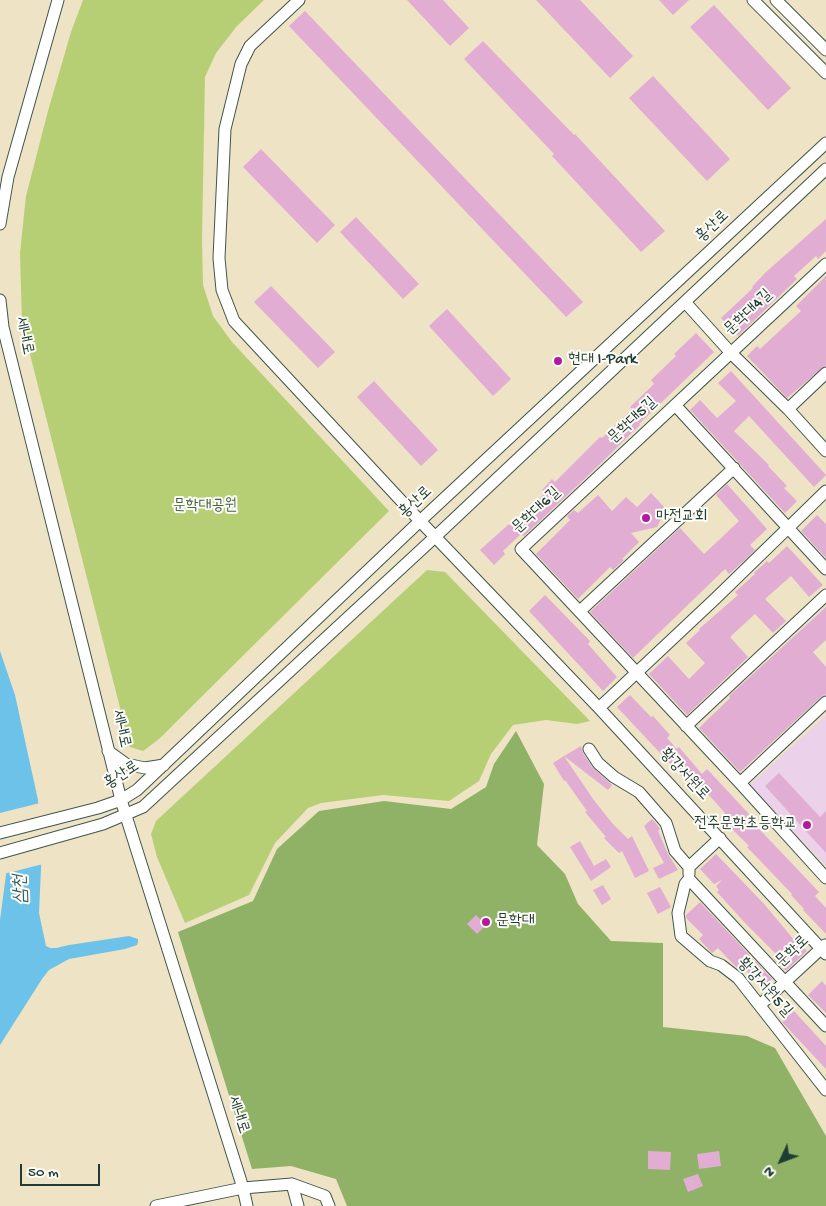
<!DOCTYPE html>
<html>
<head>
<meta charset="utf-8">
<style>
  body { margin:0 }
  #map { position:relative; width:826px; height:1206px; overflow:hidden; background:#eee3c4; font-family:"Gochi Hand",sans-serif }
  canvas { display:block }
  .north { position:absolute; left:756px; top:1136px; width:50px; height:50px; -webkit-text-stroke:4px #fdfcf7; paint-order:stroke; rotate:227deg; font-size:14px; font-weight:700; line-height:20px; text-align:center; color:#1f3d34 }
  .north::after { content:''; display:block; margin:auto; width:18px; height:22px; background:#1f3d34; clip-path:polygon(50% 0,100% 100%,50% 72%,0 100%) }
  .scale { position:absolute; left:20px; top:1164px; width:80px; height:22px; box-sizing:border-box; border:2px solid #1f3d34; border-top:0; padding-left:6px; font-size:15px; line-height:18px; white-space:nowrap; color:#1f3d34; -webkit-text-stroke:4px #fdfcf7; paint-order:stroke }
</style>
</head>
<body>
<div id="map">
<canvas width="826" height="1206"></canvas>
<div class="north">N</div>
<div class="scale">50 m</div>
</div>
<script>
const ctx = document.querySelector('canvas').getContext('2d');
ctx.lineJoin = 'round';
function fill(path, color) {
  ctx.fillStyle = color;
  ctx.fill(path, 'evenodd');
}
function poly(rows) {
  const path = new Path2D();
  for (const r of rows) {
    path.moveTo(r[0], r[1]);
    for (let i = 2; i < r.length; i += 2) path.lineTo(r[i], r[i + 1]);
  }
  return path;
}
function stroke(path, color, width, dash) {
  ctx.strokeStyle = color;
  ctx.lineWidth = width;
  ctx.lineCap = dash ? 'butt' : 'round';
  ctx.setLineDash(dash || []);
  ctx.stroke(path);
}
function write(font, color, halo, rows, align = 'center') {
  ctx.font = font + ' "Gochi Hand","Poor Story",sans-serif';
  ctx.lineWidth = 4;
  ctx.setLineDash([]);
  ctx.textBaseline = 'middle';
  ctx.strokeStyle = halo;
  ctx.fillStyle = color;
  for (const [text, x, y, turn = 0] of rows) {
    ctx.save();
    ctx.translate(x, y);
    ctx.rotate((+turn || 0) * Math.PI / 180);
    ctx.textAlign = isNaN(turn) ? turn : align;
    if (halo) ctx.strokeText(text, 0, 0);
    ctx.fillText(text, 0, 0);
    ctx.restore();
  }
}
fill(poly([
  [826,715,826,866,750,785]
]), '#ecd1ea');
fill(poly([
  [83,0,264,0,237,26,216,53,205,77,202,239,203,285,213,316,232,342,389,511,159,739,143,751,130,747,22,323,20,253,26,196,48,111,71,32],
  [427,570,445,572,590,721,577,724,546,720,513,725,491,754,479,781,449,801,383,795,321,803,308,808,275,843,249,895,185,923,157,857,151,834,156,821]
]), '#b6cf74');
fill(poly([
  [516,731,544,784,537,845,565,874,578,904,611,941,663,943,663,1027,747,1036,775,1048,826,1136,826,1206,347,1206,336,1179,291,1166,252,1169,178,932,253,901,277,849,319,811,384,801,451,809,486,787,494,764]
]), '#90b266');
fill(poly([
  [0,651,15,695,38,800,42,846,39,913,46,946,50,948,56,948,69,945,129,936,138,939,138,942,137,945,125,949,69,959,49,970,42,979,0,1045,0,920,6,875,0,847]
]), '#6dc2ea');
fill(poly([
  [40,803,45,846,43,864,4,874,0,855,0,813]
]), '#eee3c4');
fill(poly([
  [407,0,443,0,469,28,450,46],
  [536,0,580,0,633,56,610,78],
  [659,0,689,0,673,15],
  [714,5,791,88,768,110,690,27],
  [305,11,583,302,566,317,289,26],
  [483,41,574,135,575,134,665,231,641,252,552,156,554,154,464,59],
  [653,76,730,159,707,181,629,98],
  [261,149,335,225,317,243,243,167],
  [356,217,419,284,403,299,340,232],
  [826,219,826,251,818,259,816,256,794,276,797,279,738,336,721,318,753,288,752,287,766,272],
  [826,276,826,365,787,398,747,356,757,346,760,349,801,311,796,306],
  [271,286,335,352,318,368,254,302],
  [447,309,511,379,493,396,429,326],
  [696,333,714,352,639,424,640,425,596,468,524,536,521,534,503,551,505,554,494,565,480,550,509,524,511,526,545,493,542,490,552,479,555,482,600,437,602,438,632,409,630,407,654,384,651,380,676,356,674,354],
  [731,371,826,475,814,487,749,416,734,431,769,465,768,466,787,486,784,488,797,501,785,513,690,410,700,400,717,418,736,401,718,383],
  [374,381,438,450,421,466,357,397],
  [727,484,767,529,750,545,755,550,746,559,729,574,725,569,633,658,590,612,680,528,704,554,719,540,739,521,716,495],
  [651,493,666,509,657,527,631,533,639,542,622,559,624,560,613,570,610,567,578,599,536,554,570,520,567,516,574,510,578,513,598,495,612,511,626,497,637,507],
  [817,515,826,524,826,558,801,531],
  [787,546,823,585,809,597,791,576,765,599,786,621,773,633,755,614,730,637,748,657,687,715,649,674,668,656,689,679,705,663,686,643,700,630,699,629,738,595,735,592,755,574,754,573,767,561,769,563],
  [545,595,590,641,588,644,617,677,603,691,529,611],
  [826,607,826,640,813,652,826,667,826,694,821,697,740,772,699,728,730,698,729,696],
  [630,695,651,717,653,716,670,735,667,738,677,749,679,747,702,774,707,769,749,814,747,816,761,831,819,892,815,896,826,908,826,934,803,910,804,909,791,895,792,894,747,847,749,846,720,817,725,813,708,794,703,799,617,707],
  [581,746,583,753,592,767,612,785,608,790,564,756],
  [564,756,593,799,612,823,628,839,632,836,649,871,635,878,622,851,619,853,604,838,606,837,585,812,587,811,565,780,564,781,553,763],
  [779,773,820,817,826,811,826,853,765,786],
  [652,819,659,827,660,829,658,831,668,854,678,870,659,879,653,868,664,863,644,826],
  [580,841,594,866,606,859,611,867,591,881,570,847],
  [716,854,765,905,795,941,796,940,807,951,786,971,774,959,778,956,745,923,717,892,719,890,716,886,722,880,714,884,700,869],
  [603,885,611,899,602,905,593,890],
  [660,887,671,907,658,914,647,893],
  [700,902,772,979,762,988,742,966,739,969,734,965,718,948,712,953,699,939,703,935,686,918,686,915],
  [476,915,486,925,477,934,467,924],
  [822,981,826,986,826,1013,808,995],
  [794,1011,826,1046,826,1069,782,1022],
  [648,1151,671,1152,670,1170,648,1169],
  [719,1151,721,1166,699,1169,697,1154],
  [698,1174,703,1186,688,1192,683,1179]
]), '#e2add2');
const minor = poly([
  [299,0,250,46,241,64,225,129,219,258,222,290,234,321,420,521,599,708,826,954],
  [753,0,826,73],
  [776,0,826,50],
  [0,224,8,177,58,0],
  [826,264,521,549,740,783,826,878],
  [0,300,3,327,121,800,243,1188,247,1206],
  [685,302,731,353,788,409,826,451],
  [675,405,826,569],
  [788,409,826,373],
  [580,611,734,468],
  [599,708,716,598,826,491],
  [686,726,826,595],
  [589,749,598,763,614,777,639,792,666,823,675,851,689,867],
  [108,751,126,764,145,768,164,765],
  [740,783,826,702],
  [0,833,98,808,121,800,137,790,420,521,826,143],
  [0,853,103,824,143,807,436,536,826,169],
  [689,874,689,867,720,838],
  [689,879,685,884,678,913,681,936,710,961,721,965,738,978,826,1090],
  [689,879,826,1026],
  [760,1005,825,945],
  [292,1184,298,1206],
  [156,1206,243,1188,292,1184,325,1196,329,1206]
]);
stroke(minor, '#3e564a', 13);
stroke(minor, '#fff', 11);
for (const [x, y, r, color] of [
  [558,361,5,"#b5179e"],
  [646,518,5,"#b5179e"],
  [807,825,5,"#b5179e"],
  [486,922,5,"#b5179e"]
]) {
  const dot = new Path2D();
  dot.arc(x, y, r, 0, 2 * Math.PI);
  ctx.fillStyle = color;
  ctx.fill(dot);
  stroke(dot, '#fdfcf7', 2);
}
write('16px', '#1f3d34', '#fdfcf7', [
  ["홍산로",713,227,-43],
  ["문학대4길",749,313,-43],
  ["세내로",23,336,78],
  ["문학대5길",633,421,-43],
  ["홍산로",416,503,-43],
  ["문학대6길",537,511,-43],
  ["세내로",120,729,77],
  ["황강서원로",684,775,47],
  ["홍산로",122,776,-33],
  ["문학로",793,952,-43],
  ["황강서원5길",764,988,48],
  ["세내로",237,1115,72]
]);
write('16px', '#1f3d34', '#fdfcf7', [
  ["현대 I-Park",568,361],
  ["마전교회",656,518],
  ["전주문학초등학교",797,825,"right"],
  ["문학대",496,922]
], 'left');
write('16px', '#456244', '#fdfcf7', [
  ["문학대공원",205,507]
]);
write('italic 18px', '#325e62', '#fdfcf7', [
  ["삼천",22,889,-92]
]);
</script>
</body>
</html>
